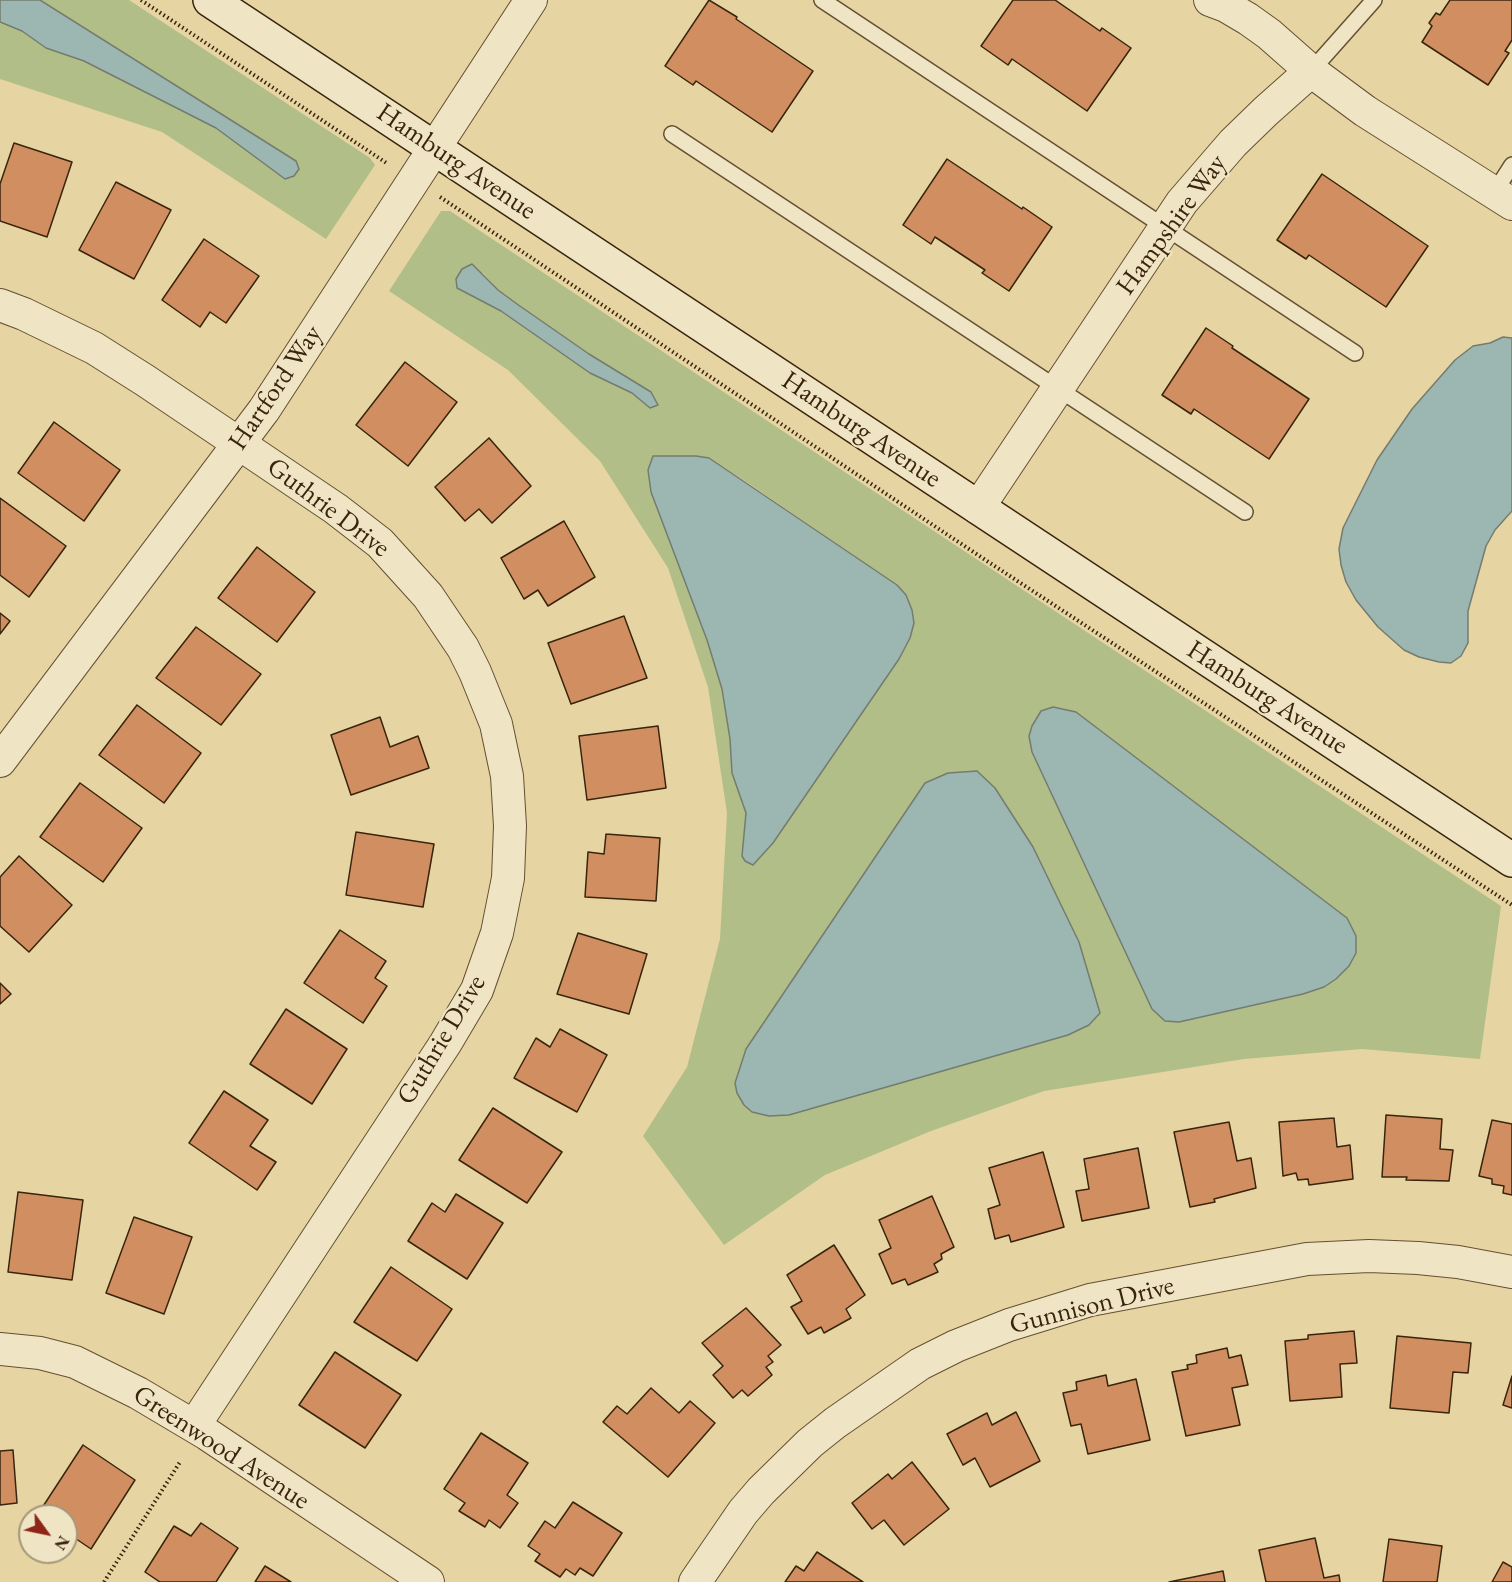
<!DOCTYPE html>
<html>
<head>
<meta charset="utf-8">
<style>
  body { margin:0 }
  #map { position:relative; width:1512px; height:1582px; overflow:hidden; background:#e6d5a2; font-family:"EB Garamond",serif }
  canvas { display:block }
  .north { position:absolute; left:18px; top:1504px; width:60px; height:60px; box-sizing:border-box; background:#efe4c3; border:2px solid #a6977a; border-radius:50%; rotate:123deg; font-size:16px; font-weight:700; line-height:24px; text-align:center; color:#39240d }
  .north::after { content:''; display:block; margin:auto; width:21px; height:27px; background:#8f2418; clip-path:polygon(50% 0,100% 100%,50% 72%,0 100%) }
</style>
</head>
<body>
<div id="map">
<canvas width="1512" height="1582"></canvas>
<div class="north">N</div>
</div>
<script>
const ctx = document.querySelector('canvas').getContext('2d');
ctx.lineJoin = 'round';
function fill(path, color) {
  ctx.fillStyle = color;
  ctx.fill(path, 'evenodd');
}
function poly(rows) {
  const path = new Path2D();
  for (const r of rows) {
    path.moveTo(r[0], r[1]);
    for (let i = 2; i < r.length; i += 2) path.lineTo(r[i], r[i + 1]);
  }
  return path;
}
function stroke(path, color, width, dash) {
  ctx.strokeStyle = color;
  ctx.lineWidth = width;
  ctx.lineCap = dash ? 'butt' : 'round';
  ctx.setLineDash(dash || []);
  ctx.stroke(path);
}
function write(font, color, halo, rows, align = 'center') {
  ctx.font = font + ' "EB Garamond",serif';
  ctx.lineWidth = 4.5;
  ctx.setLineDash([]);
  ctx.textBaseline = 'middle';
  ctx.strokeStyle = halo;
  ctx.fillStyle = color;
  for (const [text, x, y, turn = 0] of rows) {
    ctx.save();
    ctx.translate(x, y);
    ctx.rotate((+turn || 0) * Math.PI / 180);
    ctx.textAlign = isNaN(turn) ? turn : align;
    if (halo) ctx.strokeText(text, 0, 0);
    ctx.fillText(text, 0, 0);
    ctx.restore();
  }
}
fill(poly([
  [40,0,129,0,370,158,375,165,326,239,162,132,0,79,0,22,22,31,46,48,84,61,216,128,285,178,299,169,296,161],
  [441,211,450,211,1501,906,1480,1059,1362,1049,1244,1059,1044,1091,931,1131,825,1175,724,1245,643,1136,687,1067,720,939,727,813,708,687,668,568,600,461,508,370,389,291],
  [483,273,498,290,517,304,589,354,651,392,632,393,590,373,501,311,467,293],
  [654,456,696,456,709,458,751,485,897,585,906,595,914,623,910,638,899,659,773,843,753,865,742,856,746,813,732,773,730,739,722,690,707,640,651,492],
  [1076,712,1347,918,1324,987,1303,994,1179,1022,1152,1009,1142,984],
  [948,773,995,788,1033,847,1079,942,1100,1013,1089,1025,1068,1035,789,1115,740,1066,746,1049,925,783]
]), '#b2be88');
const water = poly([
  [0,0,40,0,296,161,299,169,294,176,285,179,216,128,84,61,46,48,22,31,0,22,0,0],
  [472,264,498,290,517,304,589,354,651,392,658,405,650,408,632,393,590,373,501,311,457,288,456,279,462,269,472,264],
  [1503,337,1512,338,1512,511,1495,530,1486,546,1468,611,1468,643,1461,656,1451,663,1439,662,1419,657,1404,650,1378,627,1356,600,1346,582,1341,565,1339,549,1343,528,1377,460,1412,409,1455,360,1473,346,1490,343,1503,337],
  [653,456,696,456,709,458,897,585,906,595,912,610,914,623,910,638,899,659,773,843,753,865,745,861,742,856,746,813,732,773,730,739,722,689,707,640,651,492,648,470,653,456],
  [1053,707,1076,712,1347,918,1356,936,1356,953,1349,966,1336,979,1324,987,1303,994,1179,1022,1165,1021,1152,1009,1032,752,1029,736,1032,726,1041,711,1053,707],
  [977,771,995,788,1033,847,1079,942,1100,1013,1089,1025,1068,1035,789,1115,769,1116,752,1112,744,1105,737,1093,735,1083,746,1049,925,783,948,773,977,771]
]);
fill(water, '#9cb6b1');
stroke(water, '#747c6f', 1.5);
const building = poly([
  [709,0,737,17,736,19,813,71,772,132,696,81,693,85,665,66,709,0],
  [1013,0,1055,0,1100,31,1102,28,1131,48,1087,111,1012,59,1008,65,981,46,1013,0],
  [1450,0,1512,0,1512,40,1505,51,1509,53,1488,85,1422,42,1432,26,1429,23,1436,13,1440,15,1450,0],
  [14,143,72,162,47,237,0,221,0,184,14,143],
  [947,159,1022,209,1023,207,1052,227,1009,291,982,273,985,270,935,237,931,244,903,225,947,159],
  [1322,174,1428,246,1386,307,1309,255,1306,259,1277,240,1322,174],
  [116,182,171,210,134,279,79,250,116,182],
  [204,239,259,276,226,323,210,312,200,327,162,300,204,239],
  [1206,328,1233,346,1232,348,1309,399,1269,459,1194,409,1191,414,1162,395,1206,328],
  [405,362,457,402,408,466,356,425,405,362],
  [54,422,120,470,84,521,18,473,54,422],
  [489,438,531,486,492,523,479,509,465,521,435,487,489,438],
  [0,498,66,546,29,597,0,575,0,498],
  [564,521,595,577,548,606,538,590,524,599,501,558,564,521],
  [257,547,315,592,277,642,218,598,257,547],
  [0,613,10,621,0,634,0,613],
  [624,616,647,678,571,704,548,643,624,616],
  [196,627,261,674,221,725,156,678,196,627],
  [137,705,201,753,164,803,99,755,137,705],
  [380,717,390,747,418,736,429,768,351,795,331,735,380,717],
  [658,726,666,788,587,800,579,736,658,726],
  [80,783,142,828,103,882,40,837,80,783],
  [356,832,434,844,423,907,346,895,356,832],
  [606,834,660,838,656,901,585,897,588,852,604,854,606,834],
  [19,856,72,905,29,952,0,926,0,877,19,856],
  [340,930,386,961,375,978,387,986,363,1023,304,983,340,930],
  [578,933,647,954,629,1014,557,994,578,933],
  [0,983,11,994,0,1004,0,983],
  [286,1009,347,1049,312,1104,250,1064,286,1009],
  [560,1029,607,1055,577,1112,514,1078,536,1038,550,1047,560,1029],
  [224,1091,268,1120,250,1146,276,1162,257,1190,189,1143,224,1091],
  [493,1108,562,1152,527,1203,459,1160,493,1108],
  [1386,1115,1442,1119,1440,1149,1453,1150,1449,1181,1406,1180,1407,1177,1382,1177,1386,1115],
  [1334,1118,1337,1147,1350,1145,1353,1179,1309,1185,1308,1179,1298,1180,1296,1173,1283,1176,1279,1122,1334,1118],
  [1492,1120,1512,1124,1512,1195,1503,1193,1504,1186,1492,1184,1492,1179,1479,1176,1492,1120],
  [1229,1122,1237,1161,1251,1158,1256,1188,1214,1199,1215,1202,1190,1207,1174,1132,1229,1122],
  [1138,1148,1149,1208,1082,1221,1076,1191,1089,1189,1084,1159,1138,1148],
  [1043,1152,1064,1227,1011,1242,1009,1235,995,1239,988,1209,1000,1205,989,1168,1043,1152],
  [18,1192,83,1200,72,1280,8,1272,18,1192],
  [456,1194,503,1223,467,1279,408,1241,432,1203,445,1212,456,1194],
  [932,1196,954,1247,941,1254,942,1259,934,1264,938,1272,908,1285,905,1279,892,1284,879,1254,891,1248,879,1220,932,1196],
  [134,1217,192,1237,164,1314,106,1293,134,1217],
  [834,1245,865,1295,846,1309,851,1318,824,1333,821,1327,808,1334,791,1307,802,1301,787,1275,834,1245],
  [391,1267,452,1309,417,1361,354,1322,391,1267],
  [746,1308,781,1345,768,1356,773,1362,766,1367,772,1375,748,1396,742,1390,733,1398,713,1375,723,1366,702,1343,746,1308],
  [1354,1331,1357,1363,1340,1364,1342,1397,1290,1401,1285,1341,1308,1339,1308,1335,1354,1331],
  [1397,1336,1471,1343,1468,1373,1453,1372,1449,1413,1390,1408,1397,1336],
  [1227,1348,1229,1358,1241,1355,1248,1385,1232,1388,1240,1425,1186,1436,1172,1372,1188,1369,1187,1365,1197,1363,1196,1355,1227,1348],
  [335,1352,401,1395,365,1448,299,1405,335,1352],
  [1106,1375,1108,1386,1136,1379,1150,1440,1088,1454,1081,1424,1071,1426,1063,1393,1077,1390,1076,1382,1106,1375],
  [1512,1376,1512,1408,1503,1405,1512,1376],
  [651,1388,679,1413,690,1401,715,1423,668,1477,603,1422,617,1406,627,1414,651,1388],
  [1016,1412,1040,1461,990,1487,975,1458,963,1465,947,1434,987,1413,992,1425,1016,1412],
  [481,1433,528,1463,507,1495,518,1503,500,1528,489,1520,485,1527,459,1511,465,1503,444,1489,481,1433],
  [83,1445,135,1480,91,1549,66,1532,66,1516,41,1516,38,1514,83,1445],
  [13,1450,17,1503,0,1505,0,1451,13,1450],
  [912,1462,949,1509,904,1545,884,1520,872,1529,852,1503,888,1474,892,1479,912,1462],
  [573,1502,622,1533,593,1576,580,1568,575,1575,566,1569,560,1577,535,1561,540,1554,528,1546,545,1521,555,1528,573,1502],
  [201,1523,238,1548,216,1582,160,1582,145,1572,174,1526,191,1536,201,1523],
  [1315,1538,1324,1578,1339,1575,1340,1582,1266,1582,1259,1550,1315,1538],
  [1389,1539,1442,1546,1437,1582,1383,1582,1389,1539],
  [817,1552,863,1582,785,1582,796,1566,804,1571,817,1552],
  [1503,1562,1512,1567,1512,1582,1492,1582,1503,1562],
  [265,1566,291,1582,255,1582,265,1566],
  [1223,1571,1225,1582,1169,1582,1223,1571]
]);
fill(building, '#d18f61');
stroke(building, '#39240d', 1.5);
const lane = poly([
  [822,0,1355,353],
  [1311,71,1374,0],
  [672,134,1245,512],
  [1494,193,1512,165]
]);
const street = poly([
  [1210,0,1226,6,1248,19,1269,34,1311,71],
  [0,305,24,314,94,348,146,381,336,509,380,543,428,596,463,648,475,672,496,724,507,776,510,826,508,878,497,933,477,990,445,1044,194,1426],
  [978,508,1182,202,1233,143,1266,111,1311,71,1365,111,1512,204],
  [0,761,264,410,531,0],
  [0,1349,40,1353,75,1362,138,1393,207,1434,428,1582],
  [695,1582,743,1512,761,1491,810,1443,835,1423,920,1364,956,1346,1009,1325,1090,1300,1307,1259,1369,1256,1418,1258,1458,1262,1512,1272]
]);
const secondary = poly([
  [210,0,1512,860]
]);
stroke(lane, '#645032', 18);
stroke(street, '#645032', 34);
stroke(secondary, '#39240d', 36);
stroke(poly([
  [141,0,388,164],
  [440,197,990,563,1512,905],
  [104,1582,180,1462]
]), '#39240d', 4, [1.5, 3]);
stroke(lane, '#efe4c3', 15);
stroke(street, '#efe4c3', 32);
stroke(secondary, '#efe4c3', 33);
write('27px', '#39240d', '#efe4c3', [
  ["Hamburg Avenue",456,162,34],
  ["Hampshire Way",1172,225,-54],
  ["Hartford Way",276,388,-56],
  ["Hamburg Avenue",861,430,34],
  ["Guthrie Drive",328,508,37],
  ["Hamburg Avenue",1267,698,33],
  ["Guthrie Drive",442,1040,-59],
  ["Gunnison Drive",1092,1306,-14],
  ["Greenwood Avenue",221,1448,33]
]);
</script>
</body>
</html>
